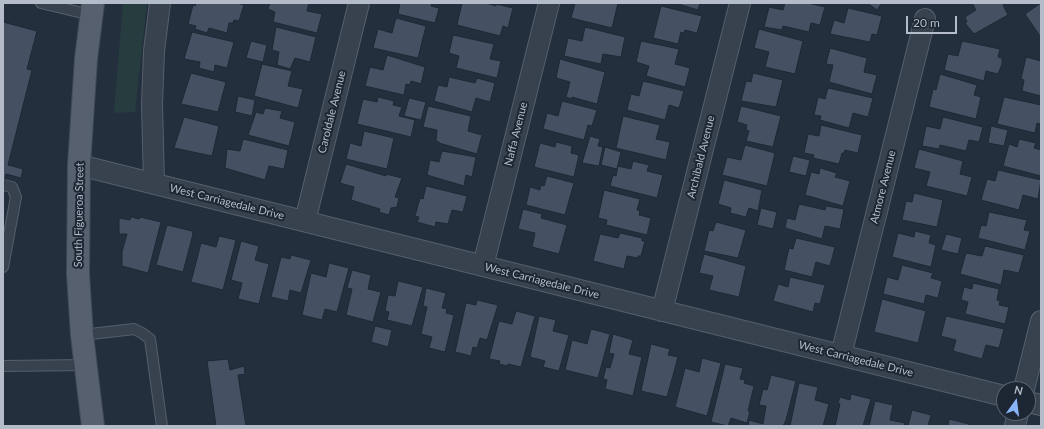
<!DOCTYPE html>
<html>
<head>
<meta charset="utf-8">
<style>
  body { margin:0 }
  #map { position:relative; width:1044px; height:429px; overflow:hidden; background:#242f3e; font-family:Lato,sans-serif }
  canvas { display:block }
  .frame { position:absolute; inset:0; border:4px solid #b4bcc9; pointer-events:none }
  .north { position:absolute; left:996px; top:381px; width:40px; height:40px; box-sizing:border-box; background:#1d2633; border:1px solid #59626f; border-radius:50%; rotate:14deg; font-size:11px; font-weight:700; line-height:16px; text-align:center; color:#b4bcc9 }
  .north::after { content:''; display:block; margin:auto; width:14px; height:18px; background:#8ab4f8; clip-path:polygon(50% 0,100% 100%,50% 72%,0 100%) }
  .scale { position:absolute; left:906px; top:16px; width:51px; height:18px; box-sizing:border-box; border:2px solid #b4bcc9; border-top:0; padding-left:5px; font-size:12px; line-height:14px; white-space:nowrap; color:#b4bcc9; -webkit-text-stroke:3px #1d2633; paint-order:stroke }
</style>
</head>
<body>
<div id="map">
<canvas width="1044" height="429"></canvas>
<div class="frame"></div>
<div class="north">N</div>
<div class="scale">20 m</div>
</div>
<script>
const ctx = document.querySelector('canvas').getContext('2d');
ctx.lineJoin = 'round';
function fill(path, color) {
  ctx.fillStyle = color;
  ctx.fill(path, 'evenodd');
}
function poly(rows) {
  const path = new Path2D();
  for (const r of rows) {
    path.moveTo(r[0], r[1]);
    for (let i = 2; i < r.length; i += 2) path.lineTo(r[i], r[i + 1]);
  }
  return path;
}
function stroke(path, color, width, dash) {
  ctx.strokeStyle = color;
  ctx.lineWidth = width;
  ctx.lineCap = dash ? 'butt' : 'round';
  ctx.setLineDash(dash || []);
  ctx.stroke(path);
}
function write(font, color, halo, rows, align = 'center') {
  ctx.font = font + ' Lato,sans-serif';
  ctx.lineWidth = 4;
  ctx.setLineDash([]);
  ctx.textBaseline = 'middle';
  ctx.strokeStyle = halo;
  ctx.fillStyle = color;
  for (const [text, x, y, turn = 0] of rows) {
    ctx.save();
    ctx.translate(x, y);
    ctx.rotate((+turn || 0) * Math.PI / 180);
    ctx.textAlign = isNaN(turn) ? turn : align;
    if (halo) ctx.strokeText(text, 0, 0);
    ctx.fillText(text, 0, 0);
    ctx.restore();
  }
}
fill(poly([
  [123,3,147,3,135,112,116,113,114,112]
]), '#263c3f');
const building = poly([
  [196,3,237,3,244,5,239,21,234,20,233,23,229,23,227,33,209,28,207,33,195,29,196,26,188,24,193,5,195,6,196,3],
  [270,3,309,3,307,11,322,14,317,33,273,22,275,12,268,9,270,3],
  [400,3,432,3,431,6,439,8,435,23,398,14,400,3],
  [462,3,486,3,496,6,496,4,513,8,508,28,503,26,500,36,457,25,462,3],
  [575,3,618,3,612,28,571,18,575,3],
  [675,3,700,3,698,10,675,3],
  [785,3,808,3,825,7,820,25,811,23,809,32,783,26,782,30,764,27,769,7,783,10,785,3],
  [867,3,882,3,877,10,867,3],
  [972,3,1006,3,1003,5,1008,15,974,34,965,23,967,22,965,17,976,10,972,3],
  [1041,3,1041,36,1040,36,1025,14,1041,3],
  [661,6,702,16,697,33,685,30,684,33,681,32,678,44,653,38,661,6],
  [848,8,882,16,877,35,872,34,870,42,830,34,834,20,844,23,848,8],
  [396,18,426,26,418,58,373,48,378,29,392,33,396,18],
  [3,22,37,31,27,69,32,70,8,165,23,169,21,178,6,174,3,187,3,22],
  [276,27,316,37,310,62,295,58,290,69,277,65,279,52,272,50,276,27],
  [585,27,625,37,621,57,603,54,601,64,564,56,568,38,582,41,585,27],
  [759,29,803,41,795,74,765,67,769,52,754,48,759,29],
  [192,32,234,42,227,68,215,65,214,72,199,68,200,62,184,59,192,32],
  [453,35,494,44,490,59,501,61,497,78,456,68,459,56,449,53,453,35],
  [251,41,267,45,263,62,246,58,251,41],
  [641,41,679,49,675,64,690,68,685,87,646,76,649,66,636,62,641,41],
  [962,41,1000,49,998,57,1002,58,1002,64,998,74,986,71,984,81,944,70,948,54,958,56,962,41],
  [830,48,867,58,864,72,877,75,872,94,829,82,833,65,826,64,830,48],
  [387,55,425,67,421,84,411,81,410,85,406,84,404,95,365,86,370,67,383,70,387,55],
  [1026,57,1041,61,1041,96,1022,91,1024,80,1021,79,1026,57],
  [560,59,605,72,597,104,572,97,572,99,566,97,570,82,556,78,560,59],
  [262,64,292,71,288,86,303,89,298,108,254,96,262,64],
  [191,73,226,82,218,112,181,104,191,73],
  [753,73,783,80,776,107,741,101,746,81,751,82,753,73],
  [940,74,977,85,974,95,981,97,976,119,929,107,933,89,936,90,940,74],
  [449,77,475,83,477,78,495,83,490,102,476,98,472,112,434,101,438,85,447,87,449,77],
  [643,81,684,91,679,108,669,105,665,120,627,110,631,94,639,96,643,81],
  [828,88,873,98,868,117,853,113,849,128,820,120,821,116,814,115,818,97,825,99,828,88],
  [238,96,255,100,252,116,235,112,238,96],
  [378,97,394,101,393,105,402,107,399,116,415,120,411,137,357,124,363,99,377,102,378,97],
  [1004,97,1041,105,1041,122,1040,124,1037,123,1035,133,997,124,1004,97],
  [409,98,426,102,421,120,404,116,409,98],
  [562,101,597,110,592,126,588,125,584,140,543,129,547,113,558,116,562,101],
  [428,106,471,116,468,131,482,135,477,154,439,143,439,142,436,141,437,130,423,127,428,106],
  [741,106,781,116,773,147,746,141,749,131,746,130,747,125,737,122,741,106],
  [265,108,282,111,280,118,295,122,289,146,248,135,256,112,263,114,265,108],
  [623,116,660,125,656,139,670,142,666,160,616,148,623,116],
  [184,117,219,126,212,156,174,148,184,117],
  [943,117,983,127,979,142,969,140,966,151,940,145,939,149,922,146,926,126,940,129,943,117],
  [821,125,862,135,858,153,845,150,844,153,842,153,839,164,813,158,814,155,804,153,808,134,819,136,821,125],
  [991,126,1008,130,1004,146,988,143,991,126],
  [364,131,394,138,387,169,346,159,350,143,361,146,364,131],
  [590,136,600,139,598,146,603,147,599,166,582,163,590,136],
  [243,139,288,150,284,169,269,166,265,180,225,168,227,149,240,151,243,139],
  [1019,139,1036,143,1034,148,1041,150,1041,176,1003,166,1009,144,1017,147,1019,139],
  [556,142,572,146,571,153,579,155,574,177,534,167,540,143,555,147,556,142],
  [745,145,775,153,767,186,722,175,727,157,741,160,745,145],
  [605,147,621,152,617,169,601,165,605,147],
  [919,149,963,161,960,174,972,177,967,196,926,186,930,172,914,168,919,149],
  [442,151,476,157,472,177,466,175,464,186,427,175,430,160,439,162,442,151],
  [793,156,810,160,806,176,789,172,793,156],
  [633,161,649,165,647,171,663,175,657,198,610,186,613,175,616,176,618,166,631,169,633,161],
  [346,164,386,176,386,174,402,178,395,197,399,198,397,207,391,208,389,215,379,212,380,209,351,200,354,187,340,183,346,164],
  [820,168,837,173,835,177,850,181,843,206,805,195,811,172,819,174,820,168],
  [998,170,1041,180,1038,199,1023,195,1019,210,981,200,987,179,995,181,998,170],
  [547,176,574,183,565,215,526,205,530,187,540,190,541,185,544,186,547,176],
  [724,180,762,190,758,211,749,208,746,217,730,213,731,208,718,204,724,180],
  [426,186,467,196,463,212,452,210,448,224,436,222,435,227,417,222,419,217,415,216,420,198,423,199,426,186],
  [604,190,640,199,637,210,640,211,639,215,651,218,647,235,606,225,607,220,598,218,604,190],
  [914,193,943,200,937,227,902,220,906,201,912,202,914,193],
  [799,204,825,210,826,206,844,209,840,229,825,226,822,239,785,228,787,218,795,220,799,204],
  [761,208,777,212,773,229,757,225,761,208],
  [523,209,542,214,541,218,567,225,559,254,532,247,535,233,518,229,523,209],
  [989,212,1027,220,1024,230,1030,231,1025,250,978,238,981,225,986,226,989,212],
  [131,217,139,219,140,217,161,222,148,273,122,266,122,252,127,234,119,234,119,218,130,220,131,217],
  [716,222,746,230,738,258,704,251,709,230,713,231,716,222],
  [167,225,192,231,193,234,183,272,156,265,167,225],
  [915,231,931,235,929,243,936,245,931,267,892,257,898,233,914,237,915,231],
  [620,233,642,238,642,241,645,241,641,256,638,256,638,258,627,256,624,269,593,261,600,234,618,238,620,233],
  [946,234,962,238,958,254,941,250,946,234],
  [219,236,236,240,223,290,191,282,201,243,216,247,219,236],
  [796,238,835,247,830,266,816,262,812,277,784,270,789,248,793,249,796,238],
  [241,241,259,246,255,260,269,264,259,304,238,299,242,283,231,280,241,241],
  [985,246,1024,255,1019,273,1004,270,1001,285,960,274,966,253,982,256,985,246],
  [704,254,746,266,739,297,709,290,713,276,699,273,704,254],
  [291,255,311,260,301,293,290,290,288,301,271,297,281,257,290,259,291,255],
  [329,263,349,268,337,312,325,309,322,320,302,315,311,273,326,277,329,263],
  [902,265,933,273,931,278,942,281,938,298,926,295,924,304,883,294,887,277,898,280,902,265],
  [352,270,371,275,368,289,381,292,373,322,346,315,352,289,347,288,352,270],
  [790,277,825,285,820,304,815,303,813,312,773,301,778,284,788,287,790,277],
  [398,281,423,287,412,326,387,320,389,312,385,311,388,295,395,296,398,281],
  [973,283,999,289,997,300,1000,301,999,305,1009,307,1005,324,965,314,968,302,961,300,964,287,972,289,973,283],
  [426,288,446,293,442,308,447,309,446,313,454,315,445,352,429,348,432,337,421,334,427,307,423,306,426,288],
  [882,299,926,311,918,343,874,332,882,299],
  [477,300,498,305,487,340,480,338,477,348,473,347,471,356,455,352,466,303,476,305,477,300],
  [516,311,535,316,521,367,508,364,507,366,499,364,500,361,489,359,499,321,512,324,516,311],
  [539,316,556,320,553,331,569,335,559,371,543,367,545,361,530,357,539,316],
  [946,316,1004,329,999,348,986,345,982,359,953,351,956,340,941,336,946,316],
  [375,326,392,330,388,347,371,342,375,326],
  [591,329,610,334,598,378,565,370,572,340,587,344,591,329],
  [613,334,633,340,629,354,642,357,633,396,605,389,607,380,603,379,606,367,610,368,614,354,609,353,613,334],
  [651,344,670,349,668,355,678,357,667,397,641,391,651,344],
  [702,358,721,363,707,416,675,407,685,368,699,372,702,358],
  [228,359,230,370,244,366,245,374,238,375,246,426,216,426,207,361,228,359],
  [725,364,743,368,740,379,745,380,744,383,754,386,748,411,750,411,747,423,731,418,728,426,711,422,725,364],
  [771,375,796,381,786,420,783,426,748,426,749,420,763,424,766,406,759,405,763,389,767,390,771,375],
  [799,383,818,387,815,400,829,404,823,426,790,426,799,383],
  [851,394,871,399,863,426,835,426,840,404,838,403,840,397,850,400,851,394],
  [875,401,893,405,890,420,905,423,904,426,869,426,875,401],
  [912,410,931,415,928,426,908,426,912,410],
  [949,419,969,424,968,426,948,426,949,419]
]);
fill(building, '#455162');
stroke(building, '#1f2835', 1);
const lane = poly([
  [41,3,91,15],
  [3,267,16,197,12,187,3,185],
  [82,335,134,329,142,333,150,339,162,426],
  [3,366,86,365]
]);
const street = poly([
  [79,165,1004,396],
  [154,184,152,104,154,51,160,3],
  [305,221,359,3],
  [483,266,549,3],
  [662,311,740,3],
  [841,355,925,19],
  [1024,389,1041,321],
  [1028,402,1041,405],
  [1015,426,1018,413]
]);
const primary = poly([
  [93,3,86,59,79,165,78,274,82,335,93,426]
]);
stroke(lane, '#565f6c', 12);
stroke(street, '#565f6c', 22);
stroke(primary, '#414a57', 24);
stroke(lane, '#38414e', 10);
stroke(street, '#38414e', 20);
stroke(primary, '#56606e', 22);
write('11px', '#b4bcc9', '#1d2633', [
  ["Caroldale Avenue",332,112,-76],
  ["Naffa Avenue",516,134,-76],
  ["Archibald Avenue",701,157,-76],
  ["Atmore Avenue",883,187,-76],
  ["West Carriagedale Drive",227,202,14],
  ["South Figueroa Street",79,215,-89],
  ["West Carriagedale Drive",542,281,14],
  ["West Carriagedale Drive",856,359,14]
]);
</script>
</body>
</html>
